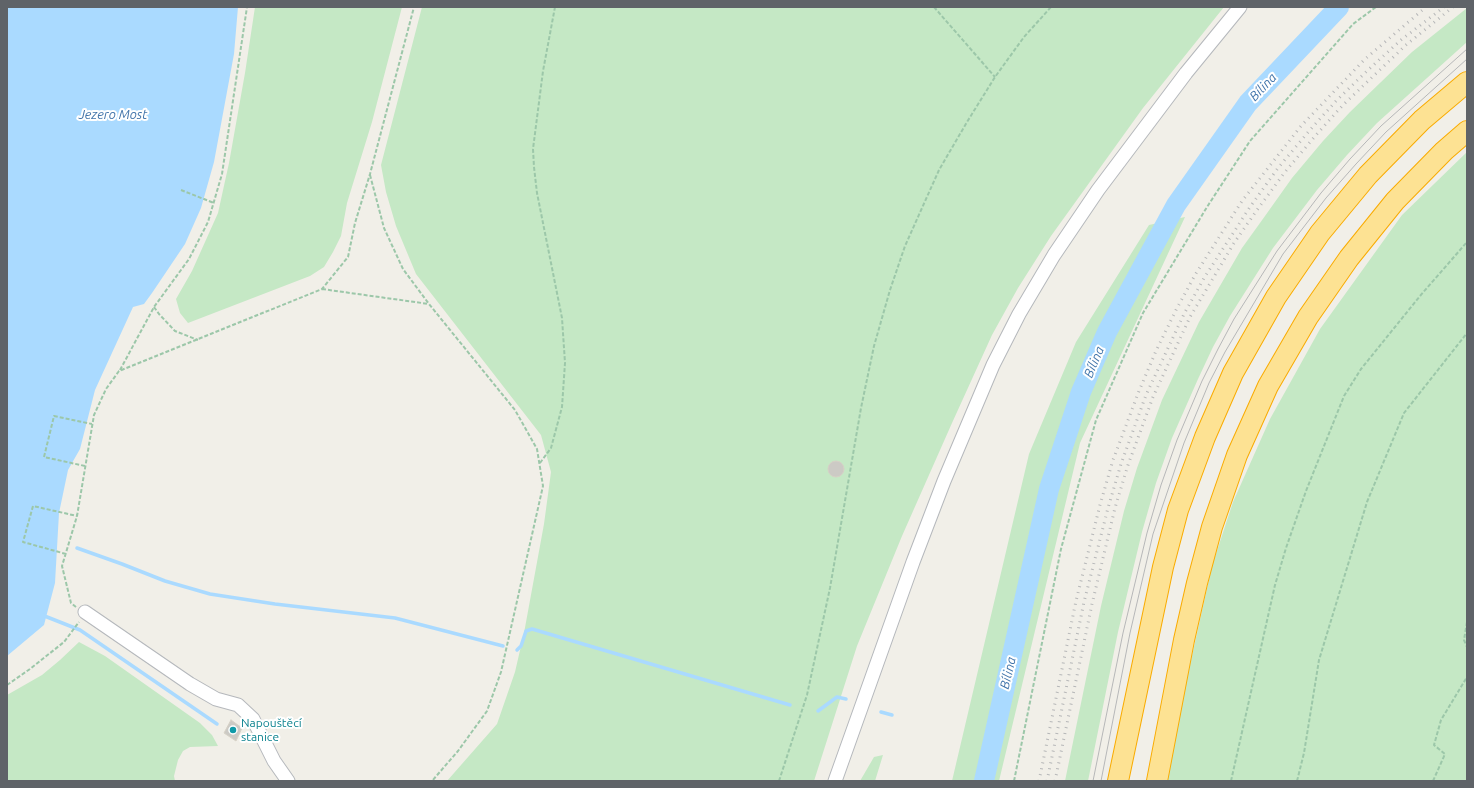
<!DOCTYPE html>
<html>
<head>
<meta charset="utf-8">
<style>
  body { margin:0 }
  #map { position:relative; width:1474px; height:788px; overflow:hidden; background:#f1efe8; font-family:Ubuntu,sans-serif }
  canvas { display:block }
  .frame { position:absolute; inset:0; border:8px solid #5f6368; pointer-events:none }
</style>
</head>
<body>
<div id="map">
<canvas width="1474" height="788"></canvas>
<div class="frame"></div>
</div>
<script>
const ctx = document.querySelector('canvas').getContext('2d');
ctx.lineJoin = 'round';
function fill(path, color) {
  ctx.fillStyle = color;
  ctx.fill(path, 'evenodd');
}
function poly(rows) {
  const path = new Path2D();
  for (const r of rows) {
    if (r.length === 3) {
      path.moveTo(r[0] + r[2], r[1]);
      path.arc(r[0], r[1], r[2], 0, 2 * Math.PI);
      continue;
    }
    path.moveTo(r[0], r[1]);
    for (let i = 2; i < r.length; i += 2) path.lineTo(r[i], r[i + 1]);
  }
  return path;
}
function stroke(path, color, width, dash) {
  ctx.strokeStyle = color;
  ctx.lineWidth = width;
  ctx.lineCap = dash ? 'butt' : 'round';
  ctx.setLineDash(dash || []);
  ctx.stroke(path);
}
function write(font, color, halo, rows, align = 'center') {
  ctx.font = font + ' Ubuntu,sans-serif';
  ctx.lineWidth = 4;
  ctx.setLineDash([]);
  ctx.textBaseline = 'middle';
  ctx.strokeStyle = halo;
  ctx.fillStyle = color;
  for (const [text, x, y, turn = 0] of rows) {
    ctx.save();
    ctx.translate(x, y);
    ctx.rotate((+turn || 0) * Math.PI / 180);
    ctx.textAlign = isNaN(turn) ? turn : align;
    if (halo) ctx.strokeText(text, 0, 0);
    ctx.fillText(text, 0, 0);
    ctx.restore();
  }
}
fill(poly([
  [255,7,402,7,372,122,347,203,341,236,333,252,324,267,310,276,188,323,180,313,176,299,192,271,218,213,229,163,245,73],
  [422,7,1224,7,1143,108,1051,236,1018,288,992,335,952,423,902,536,857,646,814,781,447,781,497,724,515,672,524,633,544,524,551,472,541,435,416,274,396,226,386,192,381,165],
  [1467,8,1467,42,1377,123,1347,155,1317,190,1273,248,1230,316,1213,347,1198,379,1172,438,1156,483,1142,532,1118,632,1088,781,1065,781,1101,606,1124,511,1137,468,1162,400,1199,322,1242,248,1265,216,1292,178,1323,141,1350,112,1412,52],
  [1467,152,1467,781,1164,781,1212,566,1233,502,1270,419,1320,329,1402,215],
  [1185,217,1080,443,999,781,952,781,1029,454,1076,342,1149,225],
  [79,642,105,656,200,723,212,735,218,746,190,747,183,751,178,760,174,776,175,781,7,781,7,695,42,675,60,660],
  [883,755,875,781,860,781,874,757]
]), '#c5e8c5');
fill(poly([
  [7,7,238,7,234,54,214,162,201,208,185,244,152,293,144,304,133,307,95,390,80,449,68,470,59,513,55,583,44,625,7,656]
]), '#aadaff');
stroke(poly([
  [77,548,122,564,165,581,210,594,275,604,395,618,503,646],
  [42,615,80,630,217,724],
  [517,650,521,646,526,631,532,629,790,705],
  [818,711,837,697,846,699],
  [881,712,892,715]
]), '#aadaff', 3.5);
stroke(poly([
  [984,781,1049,489,1081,392,1107,332,1176,205,1248,103,1339,7]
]), '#aadaff', 20);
const building = poly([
  [836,469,8],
  [231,720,242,728,236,741,224,733,231,720]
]);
fill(building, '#cccac5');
stroke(building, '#d6d1c6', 1);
const minor = poly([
  [85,612,190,684,216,699,238,705,253,719,274,761,288,781],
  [835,781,913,562,944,481,993,365,1019,314,1054,255,1098,190,1186,73,1240,7]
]);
const highway = poly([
  [1118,781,1163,567,1178,510,1205,437,1233,373,1276,297,1320,233,1368,175,1422,120,1467,82],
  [1157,781,1184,640,1197,583,1212,527,1237,455,1268,386,1308,317,1349,258,1395,201,1444,151,1467,131]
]);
stroke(minor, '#b5b8bc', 15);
stroke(highway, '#f9ab00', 22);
stroke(poly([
  [934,7,995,77],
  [370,175,384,228,403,269,429,304,515,410,537,449,543,486,501,672,487,711,458,751,432,781],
  [181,190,214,203],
  [322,289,429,304],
  [154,307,159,314,175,331,198,340],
  [120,370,154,307,189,259,208,222,222,174,247,7],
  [540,463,551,448,562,407,565,363,562,318,537,193,534,167,533,149,543,71,555,7],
  [85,466,44,457,54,416,92,424],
  [66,554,23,542,33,506,77,516],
  [76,607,71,603,62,566,77,516,94,415,106,389,119,371,322,289,348,257,355,223,370,174,414,7],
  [1467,622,1464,640,1467,647],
  [7,685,30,669,64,642,79,622],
  [779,781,807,695,830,588,861,408,874,346,890,290,905,246,939,170,967,122,995,77,1024,37,1051,7],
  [1014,781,1061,549,1096,420,1143,313,1207,207,1250,141,1353,24,1376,7],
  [1231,781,1275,585,1286,548,1306,491,1344,396,1361,369,1420,296,1467,242],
  [1297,781,1304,753,1319,660,1367,502,1404,413,1467,333],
  [1433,781,1445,754,1434,745,1441,720,1467,677]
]), '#9cc7a9', 2, [4, 2]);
stroke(minor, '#fff', 13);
stroke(highway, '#fde293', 20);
stroke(poly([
  [1093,781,1123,633,1147,533,1161,485,1177,440,1202,381,1218,349,1234,319,1277,251,1321,193,1350,159,1381,126,1467,49],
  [1101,781,1130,633,1153,534,1184,443,1209,383,1225,352,1283,254,1326,198,1356,164,1386,132,1467,59]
]), '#b6b7b8', 1);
stroke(poly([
  [1039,781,1076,601,1100,505,1113,460,1139,391,1156,351,1176,310,1195,275,1242,201,1301,126,1365,59,1426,7],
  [1047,781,1084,602,1108,508,1121,464,1146,395,1184,314,1204,278,1250,207,1278,168,1310,130,1336,101,1368,70,1401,40,1444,7],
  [1055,781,1092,604,1115,508,1128,465,1153,397,1190,317,1234,243,1257,210,1285,172,1316,135,1343,105,1406,45,1453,7]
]), '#b6b7b8', 3, [1, 5]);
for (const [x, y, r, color] of [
  [233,730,4,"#0f9aa8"]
]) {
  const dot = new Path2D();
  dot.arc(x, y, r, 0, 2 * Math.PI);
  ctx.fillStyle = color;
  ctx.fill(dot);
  stroke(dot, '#fff', 1.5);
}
write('12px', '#0d838f', '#fff', [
  ["Napouštěcí",241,723],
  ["stanice",241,737]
], 'left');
write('italic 13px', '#4174aa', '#fff', [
  ["Bílina",1263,87,-47],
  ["Jezero Most",113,115],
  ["Bílina",1094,362,-67],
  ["Bílina",1008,673,-77]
]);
</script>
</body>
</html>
